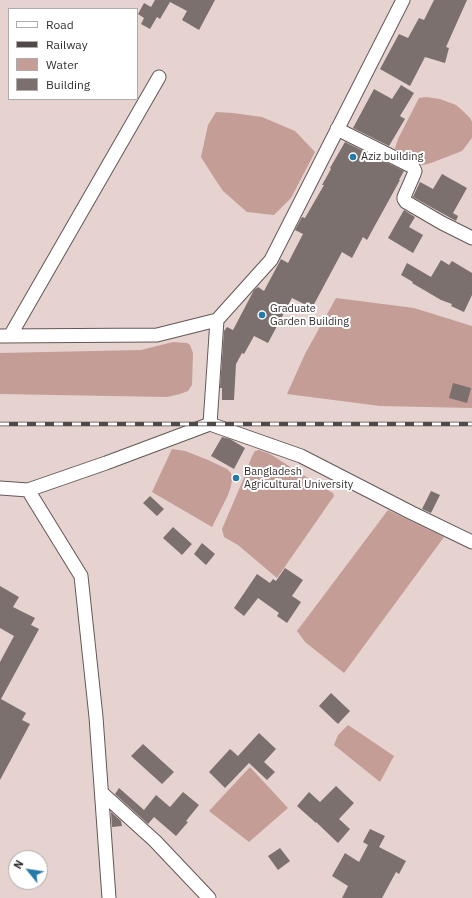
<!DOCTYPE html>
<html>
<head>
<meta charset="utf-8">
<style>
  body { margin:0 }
  #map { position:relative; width:472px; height:898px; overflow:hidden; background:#eee1df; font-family:"IBM Plex Sans",sans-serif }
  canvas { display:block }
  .legend { position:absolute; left:8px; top:8px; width:130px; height:92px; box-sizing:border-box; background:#fff; border:1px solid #adacab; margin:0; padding:5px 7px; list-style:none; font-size:12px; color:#332f2e }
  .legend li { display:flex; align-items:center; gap:8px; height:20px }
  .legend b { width:20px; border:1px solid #adacab }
  .north { position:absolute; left:8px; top:850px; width:40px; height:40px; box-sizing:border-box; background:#fff; border:1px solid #adacab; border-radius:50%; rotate:300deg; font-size:11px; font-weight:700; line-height:16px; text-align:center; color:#332f2e }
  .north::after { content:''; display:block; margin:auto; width:14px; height:18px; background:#247aa9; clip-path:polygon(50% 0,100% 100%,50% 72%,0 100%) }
</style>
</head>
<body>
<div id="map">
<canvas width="472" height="898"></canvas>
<ul class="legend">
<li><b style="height:5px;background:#fff"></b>Road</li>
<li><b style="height:5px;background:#4f4948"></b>Railway</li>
<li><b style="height:11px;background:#c49d97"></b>Water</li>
<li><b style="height:11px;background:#7b706e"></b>Building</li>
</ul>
<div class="north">N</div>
</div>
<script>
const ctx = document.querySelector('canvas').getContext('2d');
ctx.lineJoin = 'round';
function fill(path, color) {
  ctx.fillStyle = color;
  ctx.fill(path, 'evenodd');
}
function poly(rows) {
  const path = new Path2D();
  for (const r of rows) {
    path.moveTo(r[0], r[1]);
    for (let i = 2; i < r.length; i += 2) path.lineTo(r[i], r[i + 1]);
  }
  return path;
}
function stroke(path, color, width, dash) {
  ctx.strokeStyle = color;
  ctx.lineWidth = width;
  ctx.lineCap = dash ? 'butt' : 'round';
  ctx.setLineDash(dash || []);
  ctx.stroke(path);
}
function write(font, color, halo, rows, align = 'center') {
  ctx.font = font + ' "IBM Plex Sans",sans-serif';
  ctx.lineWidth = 4;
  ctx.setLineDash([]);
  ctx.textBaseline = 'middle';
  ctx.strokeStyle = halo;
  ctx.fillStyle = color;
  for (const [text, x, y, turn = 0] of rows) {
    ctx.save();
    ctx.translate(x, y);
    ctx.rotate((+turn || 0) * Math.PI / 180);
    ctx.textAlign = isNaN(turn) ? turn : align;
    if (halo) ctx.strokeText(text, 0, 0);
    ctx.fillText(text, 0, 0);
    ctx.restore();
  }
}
fill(poly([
  [0,0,472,0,472,898,0,898],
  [9,9,137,9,137,99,9,99],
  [16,858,40,858,40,882,16,882]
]), '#e6d2cf');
fill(poly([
  [426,97,440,99,456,105,463,111,470,118,472,122,472,138,462,151,431,163,423,165,414,162,398,155,395,148,398,139,419,98],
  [216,112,233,113,262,117,295,131,315,152,291,198,274,215,247,212,223,191,213,176,201,157,208,125],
  [336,298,414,308,472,326,472,408,380,406,287,394,305,354],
  [173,342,187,343,190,345,193,353,192,385,188,391,180,394,167,397,0,394,0,353,141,350],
  [172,449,185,451,208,460,227,469,231,473,232,479,231,486,228,495,212,527,152,492],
  [259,450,270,454,319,485,333,493,334,496,277,578,238,545,224,537,222,529,243,480,252,456,255,451],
  [388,510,444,537,344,673,305,642,297,631],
  [348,725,394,756,380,782,334,745,338,735],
  [250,767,288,808,249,842,209,811]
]), '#c49d97');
fill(poly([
  [155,0,215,0,199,30,182,20,187,11,170,2,160,19,157,17,150,29,141,24,144,18,138,14,144,3,151,7],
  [434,0,467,0,446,47,449,48,445,63,425,57,410,86,380,69,399,34,408,38,419,18,424,20],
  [401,85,414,93,400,116,405,119,389,146,353,128,374,89,392,99],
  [345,142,404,171,399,180,400,180,367,240,363,237,352,258,342,252,312,308,292,298,268,343,254,336,244,354,242,353,236,364,234,400,222,400,222,388,220,388,224,331,227,327,233,330,254,290,258,287,264,291,281,259,288,263,303,234,295,230,302,217,305,218,324,185,322,185,331,169,330,168],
  [442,174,467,188,453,213,458,216,456,221,413,197,420,182,433,189],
  [404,210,415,217,409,227,423,235,413,253,388,238],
  [441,260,449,265,452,261,472,273,472,295,464,312,451,306,452,304,441,300,412,283,413,282,401,275,407,263,431,277],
  [453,383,471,388,467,403,449,398],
  [222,437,230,439,245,448,234,469,211,456],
  [431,491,440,495,431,513,422,509],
  [150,496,164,509,157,516,143,503],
  [173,527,192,544,182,555,163,538],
  [202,543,215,554,206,565,194,554],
  [285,568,303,580,292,596,301,602,287,623,277,616,279,613,258,598,244,616,234,608,257,574,270,583,273,579,276,581],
  [0,586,19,597,13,607,35,618,31,625,39,629,1,699,26,713,22,720,30,724,0,780,0,662,14,636,0,628],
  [331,693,350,711,338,724,319,706],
  [259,733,276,749,264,762,275,772,267,780,249,763,225,788,209,772,230,749,238,756],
  [143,744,174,772,162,784,131,756],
  [336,786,354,803,339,819,350,829,338,843,316,822,316,823,297,806,309,792,320,802],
  [119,788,144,810,156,795,170,807,183,792,199,805,186,821,188,822,176,836,154,817,148,824,115,794],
  [111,812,121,821,122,826,112,827],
  [370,829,385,836,379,847,406,861,399,874,396,872,382,898,342,898,348,886,332,876,345,853,359,862,368,845,363,842],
  [280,848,290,861,278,870,268,856]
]), '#7b706e');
const minor = poly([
  [337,129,413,167,415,171,414,174,404,197,404,199,406,202,442,223,472,238],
  [0,336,157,335,217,320,271,260,403,0],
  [10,336,159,77],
  [210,424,301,456,412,513,472,542],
  [0,488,28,490,81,576,96,717,109,898],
  [28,490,106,463,210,424,217,320],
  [102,793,155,841,209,898]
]);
stroke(minor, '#625856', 15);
stroke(minor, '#fff', 13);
const rail = poly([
  [0,424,472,424]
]);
stroke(rail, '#4f4948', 4.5);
stroke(rail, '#fff', 3, [9]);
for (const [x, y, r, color] of [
  [353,157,4,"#247aa9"],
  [262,315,4,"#247aa9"],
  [236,478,4,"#247aa9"]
]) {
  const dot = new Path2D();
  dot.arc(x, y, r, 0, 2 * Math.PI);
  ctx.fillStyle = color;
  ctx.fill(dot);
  stroke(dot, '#fff', 1.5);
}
write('11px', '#332f2e', '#fff', [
  ["Aziz building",361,157],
  ["Graduate",270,309],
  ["Garden Building",270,322],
  ["Bangladesh",244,472],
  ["Agricultural University",244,485]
], 'left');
</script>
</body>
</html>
